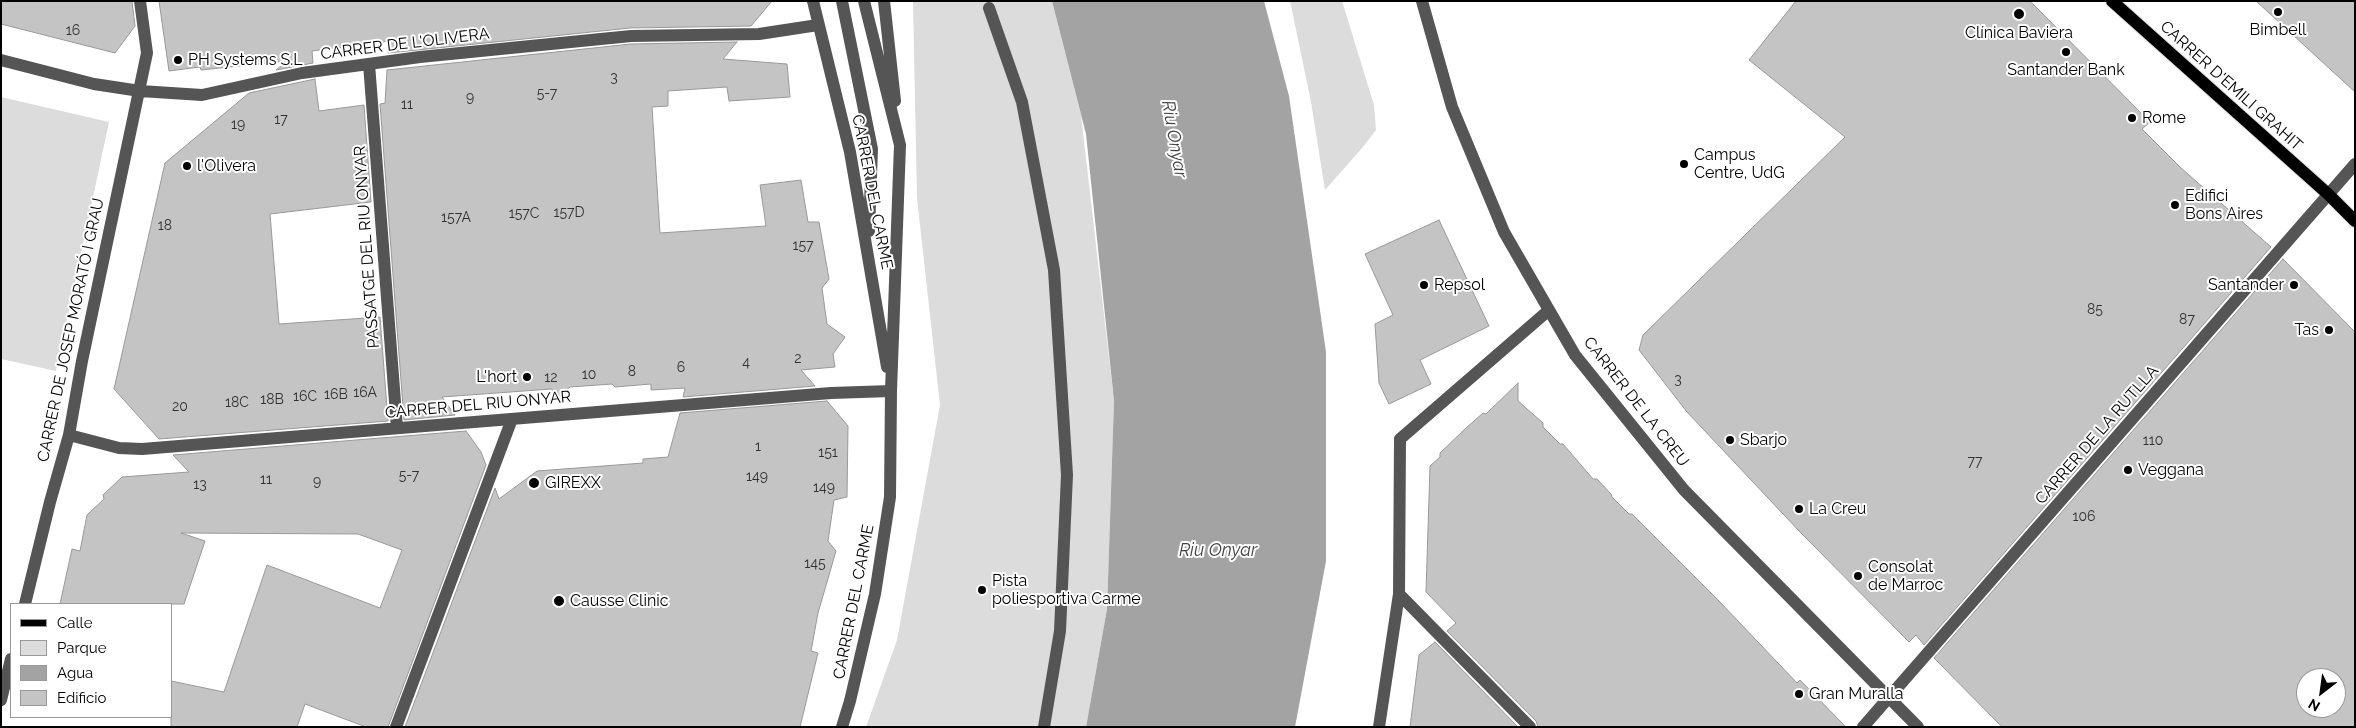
<!DOCTYPE html>
<html>
<head>
<meta charset="utf-8">
<style>
  body { margin:0 }
  #map { position:relative; width:2356px; height:728px; overflow:hidden; background:#fff; font-family:Raleway,sans-serif }
  canvas { display:block }
  .frame { position:absolute; inset:0; border:2px solid #000; pointer-events:none }
  .legend { position:absolute; left:10px; top:603px; width:162px; height:115px; box-sizing:border-box; background:#fff; border:1px solid #999; margin:0; padding:6px 9px; list-style:none; font-size:15px; color:#000 }
  .legend li { display:flex; align-items:center; gap:10px; height:25px }
  .legend b { width:25px; border:1px solid #999 }
  .north { position:absolute; left:2296px; top:668px; width:50px; height:50px; box-sizing:border-box; background:#fff; border:1px solid #999; border-radius:50%; rotate:210deg; font-size:14px; font-weight:700; line-height:20px; text-align:center; color:#000 }
  .north::after { content:''; display:block; margin:auto; width:18px; height:22px; background:#000; clip-path:polygon(50% 0,100% 100%,50% 72%,0 100%) }
</style>
</head>
<body>
<div id="map">
<canvas width="2356" height="728"></canvas>
<div class="frame"></div>
<ul class="legend">
<li><b style="height:6px;background:#000"></b>Calle</li>
<li><b style="height:14px;background:#dcdcdc"></b>Parque</li>
<li><b style="height:14px;background:#a3a3a3"></b>Agua</li>
<li><b style="height:14px;background:#c4c4c4"></b>Edificio</li>
</ul>
<div class="north">N</div>
</div>
<script>
const ctx = document.querySelector('canvas').getContext('2d');
ctx.lineJoin = 'round';
function fill(path, color) {
  ctx.fillStyle = color;
  ctx.fill(path, 'evenodd');
}
function poly(rows) {
  const path = new Path2D();
  for (const r of rows) {
    path.moveTo(r[0], r[1]);
    for (let i = 2; i < r.length; i += 2) path.lineTo(r[i], r[i + 1]);
  }
  return path;
}
function stroke(path, color, width, dash) {
  ctx.strokeStyle = color;
  ctx.lineWidth = width;
  ctx.lineCap = dash ? 'butt' : 'round';
  ctx.setLineDash(dash || []);
  ctx.stroke(path);
}
function write(font, color, halo, rows, align = 'center') {
  ctx.font = font + ' Raleway,sans-serif';
  ctx.lineWidth = 4;
  ctx.setLineDash([]);
  ctx.textBaseline = 'middle';
  ctx.strokeStyle = halo;
  ctx.fillStyle = color;
  for (const [text, x, y, turn = 0] of rows) {
    ctx.save();
    ctx.translate(x, y);
    ctx.rotate((+turn || 0) * Math.PI / 180);
    ctx.textAlign = isNaN(turn) ? turn : align;
    if (halo) ctx.strokeText(text, 0, 0);
    ctx.fillText(text, 0, 0);
    ctx.restore();
  }
}
fill(poly([
  [913,1,1052,1,1081,115,1114,401,1107,609,1086,727,866,727,897,640,940,405,917,198],
  [1290,1,1342,1,1374,105,1376,130,1363,147,1325,190,1311,102],
  [1,97,109,122,56,371,1,359]
]), '#dcdcdc');
fill(poly([
  [1052,1,1264,1,1289,96,1326,352,1326,561,1295,727,1086,727,1107,609,1114,401,1086,134]
]), '#a3a3a3');
const building = poly([
  [1,1,132,1,135,26,115,53,1,24,1,1],
  [159,1,772,1,751,26,630,28,388,53,389,41,312,51,313,63,276,70,287,61,201,70,200,67,169,71,159,1],
  [1796,1,2030,1,2150,122,2142,129,2181,168,2271,247,1924,645,1916,635,1909,642,1800,532,1687,412,1639,350,1643,335,1845,137,1749,60,1796,1],
  [2256,1,2355,1,2355,92,2256,1],
  [737,42,723,59,787,64,790,97,729,101,727,87,668,91,668,106,652,107,660,233,766,226,760,185,801,180,808,222,819,222,829,279,822,288,827,324,845,337,833,354,835,367,801,370,815,386,683,397,685,388,651,390,651,384,615,387,612,384,570,387,560,396,551,389,442,397,455,415,404,420,380,104,385,103,387,70,631,44,737,42],
  [315,79,319,111,364,105,371,202,270,214,279,324,380,317,388,421,159,439,114,389,165,163,249,93,315,79],
  [1439,220,1489,326,1420,360,1431,384,1389,404,1379,383,1375,324,1393,315,1365,254,1439,220],
  [2283,259,2355,332,2355,727,2002,727,1934,658,2283,259],
  [2306,678,2336,678,2336,708,2306,708,2306,678],
  [1518,383,1518,401,1543,423,1543,427,1560,444,1563,444,1593,479,1597,479,1611,494,1612,497,1629,514,1632,514,1719,601,1797,683,1800,680,1846,727,1538,727,1536,721,1447,631,1456,623,1426,592,1430,466,1440,457,1440,453,1466,428,1483,413,1486,414,1518,383],
  [827,401,848,426,847,497,834,500,828,541,836,551,818,613,811,651,818,653,800,727,405,727,495,488,499,499,537,471,643,463,643,459,668,457,680,413,827,401],
  [466,431,481,452,486,465,388,727,366,727,305,704,297,727,171,727,171,681,224,692,267,565,380,608,402,550,358,534,181,533,205,541,184,604,60,604,72,549,80,551,87,515,104,499,103,495,122,477,189,472,173,455,466,431],
  [1435,642,1518,727,1410,727,1419,655,1435,642]
]);
fill(building, '#c4c4c4');
stroke(building, '#999', 1);
const major = poly([
  [2112,1,2328,194,2355,221]
]);
stroke(major, '#dbdbdb', 14);
stroke(poly([
  [813,1,850,152,887,367],
  [842,1,872,149,869,231],
  [884,1,895,101],
  [1422,1,1452,107,1504,232,1575,355,1684,490,1918,727],
  [989,8,1022,102,1054,270,1067,475,1060,631,1044,727],
  [1,60,94,84,140,91,202,95,302,73,420,57,631,36,759,34,818,25],
  [369,64,397,428],
  [69,435,119,448,142,449,831,393,891,391],
  [1399,594,1530,727],
  [25,604,50,502,69,435,82,361,147,53,140,1],
  [1,700,11,659],
  [396,727,512,419],
  [842,727,850,701,875,594,890,497,891,391,900,145,864,1],
  [1379,727,1399,594,1400,439,1549,310],
  [1863,727,2355,164]
]), '#555', 12);
stroke(major, '#000', 12);
for (const [x, y, r, color] of [
  [2278,12,5,"#000"],
  [2019,14,6,"#000"],
  [2066,52,5,"#000"],
  [178,60,5,"#000"],
  [2132,118,5,"#000"],
  [1684,164,5,"#000"],
  [187,166,5,"#000"],
  [2175,205,5,"#000"],
  [1424,285,5,"#000"],
  [2294,285,5,"#000"],
  [2329,330,5,"#000"],
  [527,377,5,"#000"],
  [1730,440,5,"#000"],
  [2128,470,5,"#000"],
  [534,483,6,"#000"],
  [1799,509,5,"#000"],
  [1858,576,5,"#000"],
  [982,590,5,"#000"],
  [559,601,6,"#000"],
  [1799,694,5,"#000"]
]) {
  const dot = new Path2D();
  dot.arc(x, y, r, 0, 2 * Math.PI);
  ctx.fillStyle = color;
  ctx.fill(dot);
  stroke(dot, '#fff', 2);
}
write('14px', '#313131', null, [
  ["16",73,31],
  ["3",614,78],
  ["5-7",547,94],
  ["9",470,98],
  ["11",407,105],
  ["17",281,120],
  ["19",238,125],
  ["157D",569,213],
  ["157C",524,214],
  ["157A",456,218],
  ["18",165,226],
  ["157",803,246],
  ["85",2095,310],
  ["87",2187,320],
  ["2",798,359],
  ["4",746,363],
  ["6",681,368],
  ["8",632,372],
  ["10",589,375],
  ["12",551,378],
  ["3",1678,380],
  ["16A",365,393],
  ["16B",336,395],
  ["16C",305,397],
  ["18B",272,400],
  ["18C",237,403],
  ["20",180,407],
  ["110",2153,441],
  ["1",758,447],
  ["151",828,453],
  ["77",1975,462],
  ["5-7",409,476],
  ["149",757,477],
  ["11",266,480],
  ["9",317,482],
  ["13",200,485],
  ["149",824,488],
  ["106",2084,517],
  ["145",815,564]
]);
write('16px', '#000', '#fff', [
  ["Bimbell",2278,30,"center"],
  ["Clínica Baviera",2019,33,"center"],
  ["PH Systems S.L",188,60],
  ["Santander Bank",2066,70,"center"],
  ["Rome",2142,118],
  ["Campus",1694,155],
  ["Centre, UdG",1694,173],
  ["l'Olivera",197,166],
  ["Edifici",2185,196],
  ["Bons Aires",2185,214],
  ["Repsol",1434,285],
  ["Santander",2284,285,"right"],
  ["Tas",2319,330,"right"],
  ["L'hort",517,377,"right"],
  ["Sbarjo",1740,440],
  ["Veggana",2138,470],
  ["GIREXX",545,483],
  ["La Creu",1809,509],
  ["Consolat",1868,567],
  ["de Marroc",1868,585],
  ["Pista",992,581],
  ["poliesportiva Carme",992,599],
  ["Causse Clinic",570,601],
  ["Gran Muralla",1809,694]
], 'left');
write('16px', '#000', '#fff', [
  ["CARRER DE L'OLIVERA",405,44,-7],
  ["CARRER D'EMILI GRAHIT",2231,86,42],
  ["CARRER DEL CARME",872,192,79],
  ["PASSATGE DEL RIU ONYAR",367,247,-94],
  ["CARRER DE JOSEP MORATÓ I GRAU",71,330,-78],
  ["CARRER DE LA CREU",1636,402,52],
  ["CARRER DEL RIU ONYAR",478,405,-5],
  ["CARRER DE LA RUTLLA",2097,435,-49],
  ["CARRER DEL CARME",854,602,-79]
]);
write('italic 18px', '#444', '#fff', [
  ["Riu Onyar",1174,139,80],
  ["Riu Onyar",1218,551]
]);
</script>
</body>
</html>
